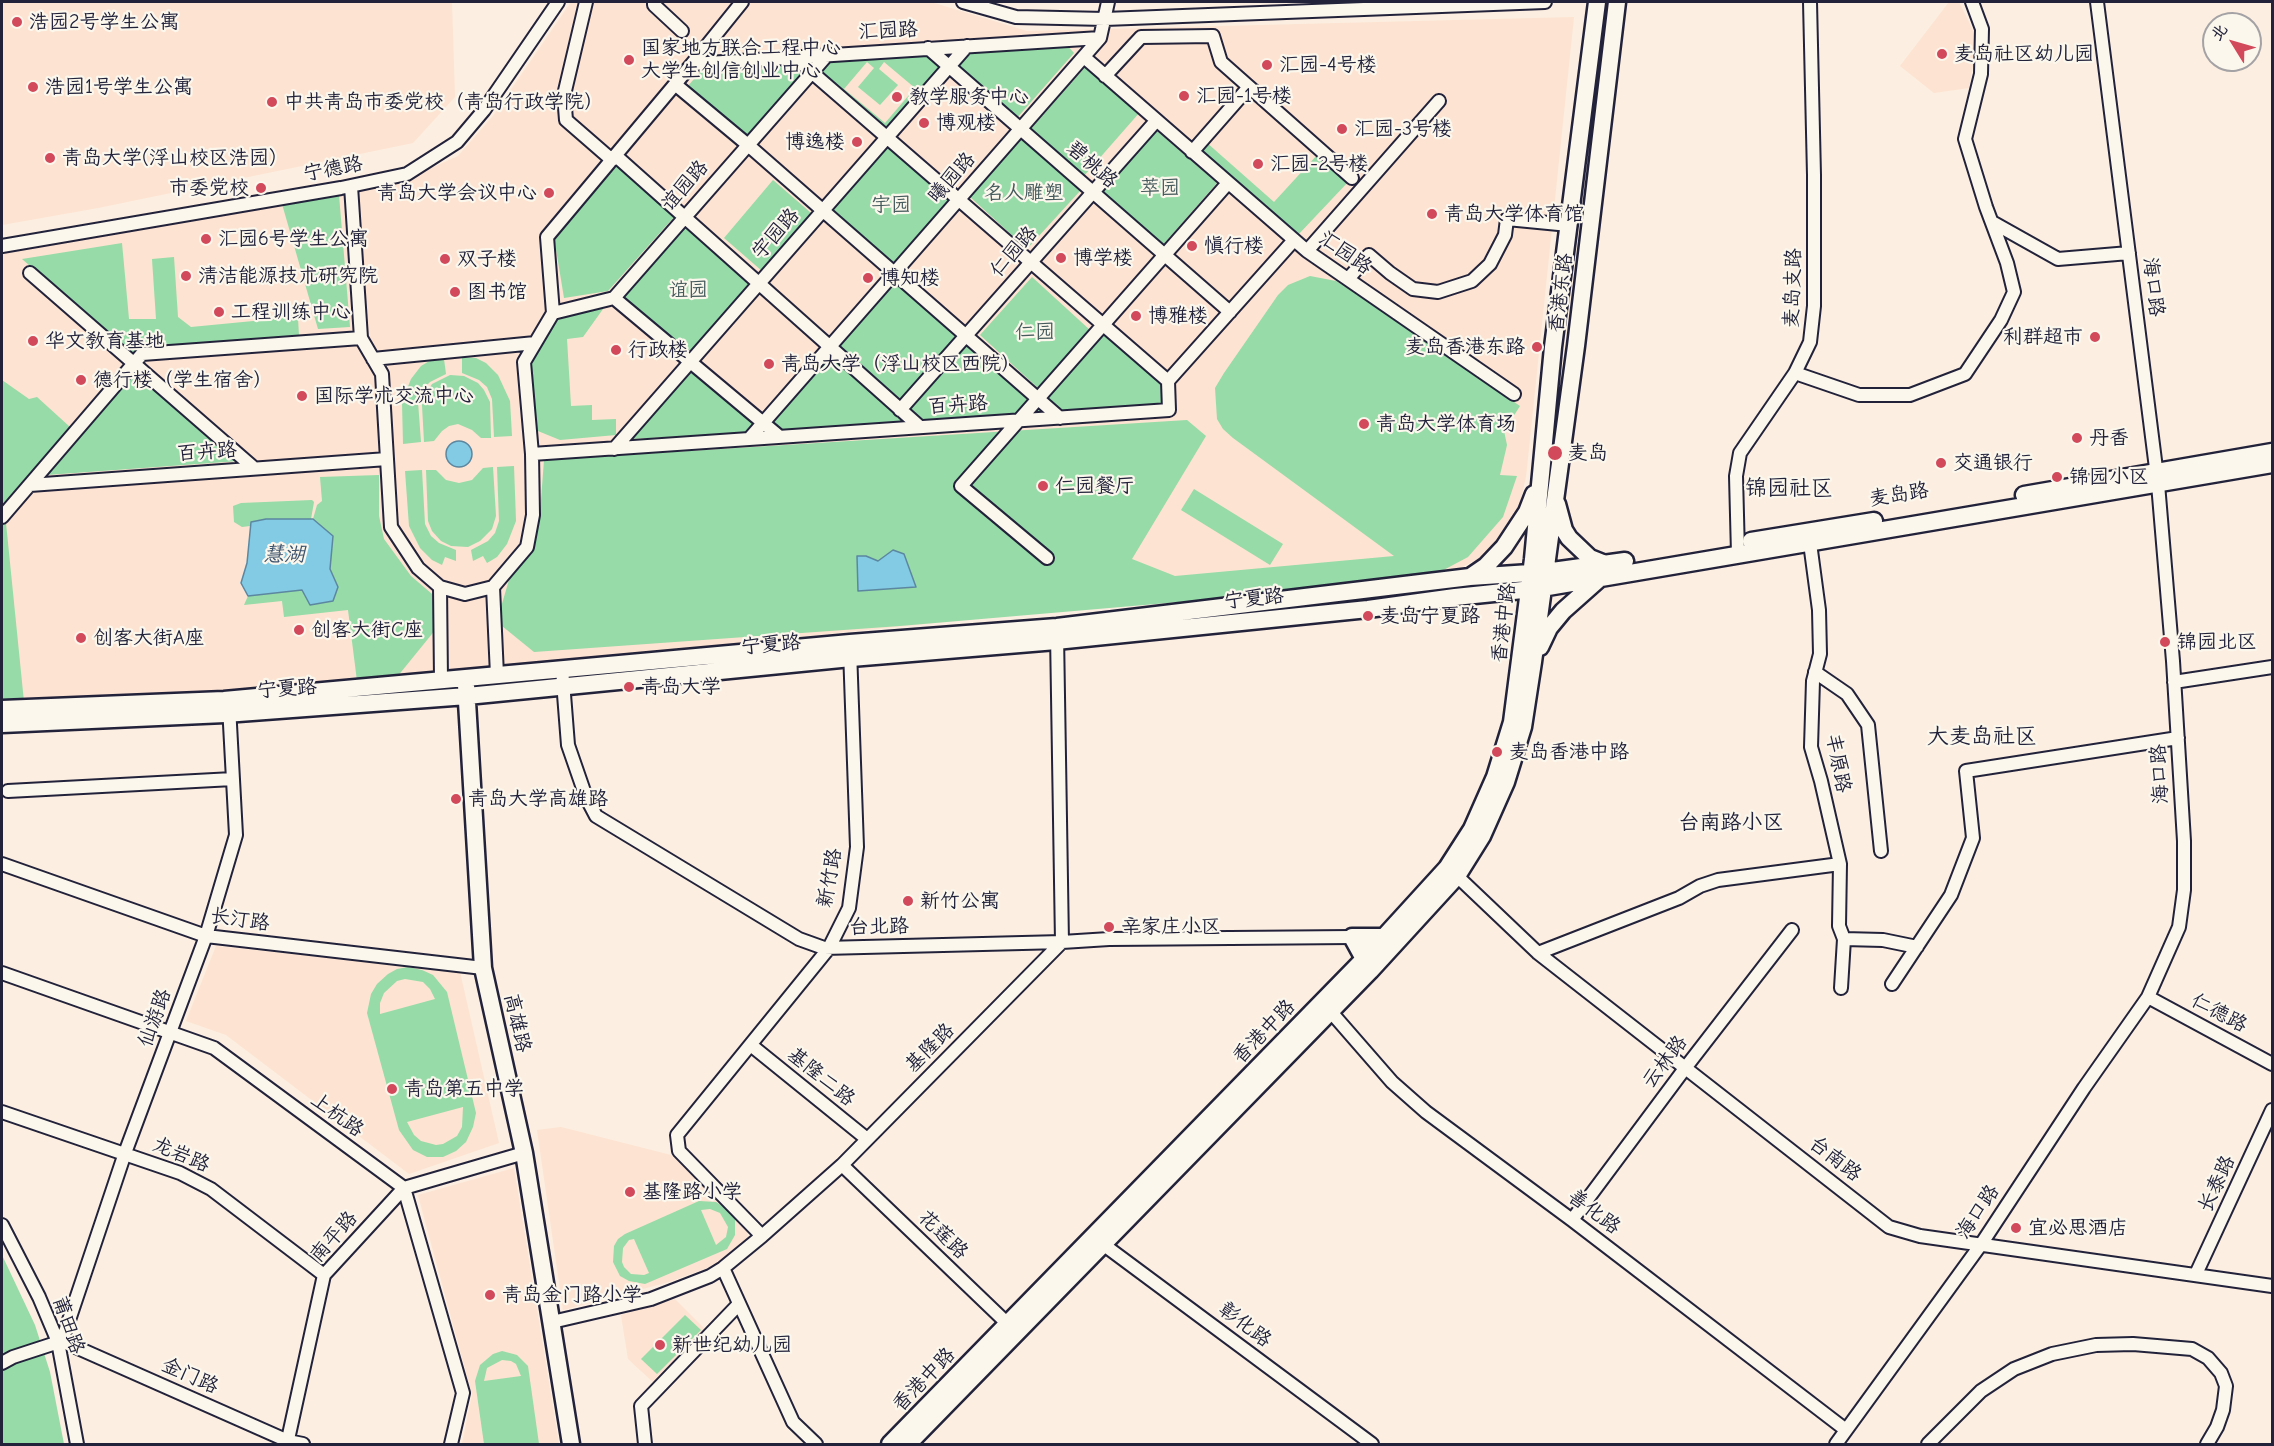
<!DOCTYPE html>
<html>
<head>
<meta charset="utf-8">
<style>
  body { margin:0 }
  #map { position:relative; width:2274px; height:1446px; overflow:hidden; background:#fceee0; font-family:"Comic Neue","LXGW WenKai TC",sans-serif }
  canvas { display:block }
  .frame { position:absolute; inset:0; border:3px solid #22223b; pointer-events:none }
  .north { position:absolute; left:2202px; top:12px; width:60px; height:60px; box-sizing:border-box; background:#fbf7ec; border:2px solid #a4a2a5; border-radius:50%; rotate:307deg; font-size:16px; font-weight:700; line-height:24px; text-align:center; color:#22223b }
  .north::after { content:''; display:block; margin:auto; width:21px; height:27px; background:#d1495b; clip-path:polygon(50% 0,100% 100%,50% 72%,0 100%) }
</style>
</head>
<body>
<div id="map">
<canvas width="2274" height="1446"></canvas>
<div class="frame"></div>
<div class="north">北</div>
</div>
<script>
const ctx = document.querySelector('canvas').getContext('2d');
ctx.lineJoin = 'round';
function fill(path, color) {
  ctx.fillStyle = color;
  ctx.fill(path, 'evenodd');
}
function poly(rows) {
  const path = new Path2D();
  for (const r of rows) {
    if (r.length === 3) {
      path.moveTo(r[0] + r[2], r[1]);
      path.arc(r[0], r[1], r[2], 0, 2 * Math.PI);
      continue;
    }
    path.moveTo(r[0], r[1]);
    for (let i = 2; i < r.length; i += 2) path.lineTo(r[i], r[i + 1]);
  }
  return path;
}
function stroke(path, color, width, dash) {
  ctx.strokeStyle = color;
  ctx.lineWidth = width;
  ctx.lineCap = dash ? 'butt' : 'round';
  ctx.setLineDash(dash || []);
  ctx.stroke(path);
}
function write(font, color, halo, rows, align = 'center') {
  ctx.font = font + ' "Comic Neue","LXGW WenKai TC",sans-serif';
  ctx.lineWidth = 4.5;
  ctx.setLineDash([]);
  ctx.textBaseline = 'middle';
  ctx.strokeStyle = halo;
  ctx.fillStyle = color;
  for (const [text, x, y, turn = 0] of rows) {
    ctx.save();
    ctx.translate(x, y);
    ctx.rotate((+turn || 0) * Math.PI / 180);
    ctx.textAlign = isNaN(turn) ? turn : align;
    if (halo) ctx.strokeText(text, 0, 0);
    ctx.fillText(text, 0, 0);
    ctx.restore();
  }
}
fill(poly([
  [2,2,452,2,455,97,413,143,98,208,2,225],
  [571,2,931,2,1027,31,1574,17,1526,477,1518,511,1503,534,1483,556,1457,570,443,673,239,692,2,703,2,251,407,179,458,156,493,116],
  [1949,2,1959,2,1972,28,1977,43,1969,88,1934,93,1900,66],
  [216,946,460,972,499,1143,409,1174,226,1035,186,1021],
  [561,1127,671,1155,746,1222,748,1238,718,1264,669,1282,563,1310,537,1130],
  [514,1168,559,1444,462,1444,472,1395,418,1195],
  [675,1299,707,1331,655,1384,628,1359,621,1315]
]), '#fde3d1');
fill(poly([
  [1066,44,1074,53,1016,119,955,66,968,50],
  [926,51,945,67,886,133,815,73,829,57],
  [867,62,874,68,858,87,880,105,898,85,879,69,884,62,915,88,885,123,844,89],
  [791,61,806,74,748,138,688,86,705,66],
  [1087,65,1140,112,1083,177,1030,130],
  [1157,131,1217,183,1162,246,1102,193],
  [1021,138,1080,191,1027,249,969,196],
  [1206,142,1274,202,1318,154,1349,181,1297,236,1198,151],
  [889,144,952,200,893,266,831,211],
  [617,166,674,217,608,291,564,298,554,237],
  [773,180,811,213,762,271,724,238],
  [339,195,350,327,318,329,282,204],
  [685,224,753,283,690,356,622,297],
  [122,243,129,319,156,319,152,259,174,257,178,317,191,327,274,319,273,305,298,318,299,336,142,347,132,355,22,259],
  [1310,276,1336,281,1349,289,1520,406,1504,431,1507,445,1500,475,1517,476,1503,517,1468,557,1423,581,900,626,534,652,502,626,501,607,509,580,531,551,540,513,544,460,1187,420,1206,436,1132,559,1175,576,1394,556,1233,438,1223,429,1217,419,1215,388,1224,373,1278,295,1288,285],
  [895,277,1050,414,920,423,834,346],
  [1032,277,1090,330,1038,388,980,335],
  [608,302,583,337,567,339,571,406,592,405,592,420,616,419,616,435,560,440,533,429,526,362,554,314],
  [1104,329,1165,383,1166,409,1062,414,1043,397],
  [830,354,908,424,782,432,770,422],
  [462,357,476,358,486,363,498,375,510,401,512,436,494,437,492,399,487,387,479,380,462,373],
  [444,359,446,374,430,382,422,390,418,402,421,442,403,444,402,402,411,379,421,366,431,360],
  [692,370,755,424,746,433,631,439],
  [134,373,239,461,47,475],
  [450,375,464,376,478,383,484,390,490,402,491,438,481,438,472,430,458,424,449,426,442,431,434,441,424,442,422,405,425,395,432,384],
  [2,380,29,399,37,397,70,427,8,501,6,523,24,702,2,703],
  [514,466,516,521,507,544,497,557,487,563,483,556,473,561,471,550,488,541,495,533,499,521,497,467],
  [493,467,496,516,492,529,480,541,468,547,451,546,441,541,432,531,428,521,426,470,436,470,446,480,459,483,472,480,483,468],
  [422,470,425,524,431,536,439,543,456,550,456,561,445,557,442,565,432,560,420,548,409,526,405,471],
  [379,475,379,516,384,539,411,576,432,594,436,629,397,677,357,681,348,610,284,617,282,601,244,605,248,596,302,590,310,605,338,587,330,569,332,537,313,519,317,505,322,501,320,477],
  [1194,489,1283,544,1270,565,1181,510],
  [312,500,314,502,311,519,266,519,251,522,250,526,242,527,234,522,233,506,241,503],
  [408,967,422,970,433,975,447,992,476,1113,473,1127,466,1142,456,1151,443,1157,427,1157,413,1150,399,1130,367,1013,371,994,377,984,388,974,397,969],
  [405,979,423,982,430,989,435,999,380,1014,380,1003,384,993,397,981],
  [463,1107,462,1127,457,1136,443,1144,436,1145,421,1141,414,1135,407,1122],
  [699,1201,716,1202,730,1211,735,1219,735,1235,727,1249,645,1284,629,1281,620,1276,613,1262,614,1246,618,1239,625,1234],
  [710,1209,720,1213,728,1227,726,1237,716,1245,701,1210],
  [634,1239,649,1273,644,1275,631,1274,624,1267,622,1262,623,1248,629,1240],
  [2,1255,35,1325,50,1372,64,1444,2,1444],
  [685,1315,701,1330,657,1374,641,1359],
  [502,1351,517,1355,528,1366,539,1444,484,1444,475,1381,480,1365,493,1354],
  [502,1360,511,1361,516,1364,521,1376,484,1381,487,1368]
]), '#96dba8');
const water = poly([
  [459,454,13],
  [266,519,313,519,333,536,330,569,338,587,333,601,310,605,302,590,248,596,241,583,247,563,251,522,266,519],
  [893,550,904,554,916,587,858,591,857,556,866,556,878,561,893,550]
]);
fill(water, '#83cae4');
stroke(water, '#5c87a0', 1.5);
const minor = poly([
  [586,2,564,95,566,120,612,160],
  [654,2,654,5,682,31],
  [963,2,1016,17,1105,19,1545,2],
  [928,48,1230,312],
  [793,56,1168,381],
  [1084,57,1307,251,1514,394],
  [692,64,742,2],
  [1105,76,1141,37,1213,36,1221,62,1352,178],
  [676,85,748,145,1060,418],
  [1192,152,1249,87],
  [616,156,920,427],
  [351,186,361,338,382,374,391,527,418,568,440,587,441,679],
  [1992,222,2058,259,2129,253],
  [2,246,341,188,407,174,457,142,484,110,558,2],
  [1307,251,1439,101],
  [30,273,254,468],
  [1348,279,1369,255,1390,273,1413,289,1438,292,1472,281,1490,264,1505,235,1507,219,1569,225],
  [614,298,780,437],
  [553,313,547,237,692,64,1100,38],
  [553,313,614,298,828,54],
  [373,359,535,343],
  [1795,373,1859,395,1910,395,1965,374,2001,320,2014,292,2007,263,1986,207,1965,139,1981,74,1982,29,1972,2],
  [900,410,1156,121],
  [749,439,1100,38,1108,2],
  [614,449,967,46],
  [532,454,1169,410,1168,381,1294,240],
  [30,485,387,459],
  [2,517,142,354,361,338],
  [1810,543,1819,610,1820,654,1813,681,1811,747,1821,781,1840,864,1839,926,1844,939,1841,988],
  [1738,554,1736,476,1740,453,1795,373,1810,342,1814,306,1814,175,1810,2],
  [1047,558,961,486,1228,183],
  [440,587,465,594,493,587],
  [562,669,568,745,586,797,596,816,799,939,824,948,1062,942,1109,939,1352,937],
  [1815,672,1847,694,1868,725,1881,851],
  [497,675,493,587,527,547,533,515,532,454,524,362,553,313],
  [2174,682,2272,667],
  [8,791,233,779],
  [2,864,206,936,483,968],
  [1457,876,1538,953,1889,1227,1920,1236,2272,1286],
  [1844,939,1883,940,1917,947],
  [1538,953,1679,898,1700,886,1718,880,1840,864],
  [2,973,214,1048,404,1188,463,1393,451,1444],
  [1892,984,1951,895,1973,838,1966,771,2178,738],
  [2148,997,2272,1064],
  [1331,1012,1392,1082,1426,1112,1572,1220,1846,1430],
  [752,1046,867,1139],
  [2,1112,180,1173,211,1189,324,1275],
  [842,1165,1012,1328],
  [1572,1220,1686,1067,1792,930],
  [2,1225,39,1297,58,1342,77,1444],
  [762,1236,679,1151,677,1135,829,948,849,908,857,847,850,650],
  [1096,1239,1372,1444],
  [723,1268,793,1422,816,1444],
  [2196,1274,2272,1110],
  [552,1322,651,1299,710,1276,723,1268,762,1236,842,1165,1062,942,1057,634],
  [62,1341,125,1153,206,936,236,835,229,706],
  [62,1341,288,1441,303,1444],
  [2,1363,13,1357,62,1341],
  [287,1444,324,1275,404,1188,524,1153],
  [645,1444,641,1406,739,1304],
  [1836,1444,1982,1243,2084,1088,2148,997,2179,927,2184,890,2184,841,2173,661,2158,484,2097,2],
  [1928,1444,1981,1391,2014,1369,2052,1354,2096,1345,2133,1344,2192,1349,2208,1358,2221,1373,2226,1386,2223,1410,2217,1427,2207,1444]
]);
const major = poly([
  [2024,495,2272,452],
  [1557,504,1564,530,1569,538,1590,558,1605,564],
  [1751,541,1874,521],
  [1470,577,1486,566,1504,547,1527,512,1534,494],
  [1540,647,1549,628,1563,611,1599,579],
  [466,685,483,968,524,1153,571,1444],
  [2,709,224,700,850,643,1057,627,1470,577,1545,572,1625,561],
  [2,724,225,714,467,696,851,658,1056,641,1368,609,1455,597,1542,588,2272,464],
  [1369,968,1352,937,1389,937],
  [890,1444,1364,959,1447,868,1472,829,1495,777,1512,722,1533,559,1553,347,1597,2],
  [908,1444,1370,971,1457,876,1482,836,1506,782,1523,727,1533,662,1576,346,1617,2]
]);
stroke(minor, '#22223b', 16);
stroke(major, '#22223b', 21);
stroke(minor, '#fbf7ec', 12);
stroke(major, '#fbf7ec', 16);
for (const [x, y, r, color] of [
  [17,22,6,"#d1495b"],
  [1942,54,6,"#d1495b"],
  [629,60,6,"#d1495b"],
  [1267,65,6,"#d1495b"],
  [33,87,6,"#d1495b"],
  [1184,96,6,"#d1495b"],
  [897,97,6,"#d1495b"],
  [272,102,6,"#d1495b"],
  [924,123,6,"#d1495b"],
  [1342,129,6,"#d1495b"],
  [857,142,6,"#d1495b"],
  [50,158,6,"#d1495b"],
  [1258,164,6,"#d1495b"],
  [261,188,6,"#d1495b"],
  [549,193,6,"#d1495b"],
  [1432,214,6,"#d1495b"],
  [206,239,6,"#d1495b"],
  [1192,246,6,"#d1495b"],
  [1061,258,6,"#d1495b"],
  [445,259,6,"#d1495b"],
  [186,276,6,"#d1495b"],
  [868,278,6,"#d1495b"],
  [455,292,6,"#d1495b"],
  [219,312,6,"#d1495b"],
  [1136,316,6,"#d1495b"],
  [2095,337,6,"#d1495b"],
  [33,341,6,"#d1495b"],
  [1537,347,6,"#d1495b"],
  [616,350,6,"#d1495b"],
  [769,364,6,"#d1495b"],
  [81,380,6,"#d1495b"],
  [302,396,6,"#d1495b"],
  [1364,424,6,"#d1495b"],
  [2077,438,6,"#d1495b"],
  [1555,453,8,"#d1495b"],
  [1941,463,6,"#d1495b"],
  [2057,477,6,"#d1495b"],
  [1043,486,6,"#d1495b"],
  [1368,616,6,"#d1495b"],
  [299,630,6,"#d1495b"],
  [81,638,6,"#d1495b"],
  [2165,642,6,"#d1495b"],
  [629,687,6,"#d1495b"],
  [1497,752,6,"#d1495b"],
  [456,799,6,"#d1495b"],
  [908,901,6,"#d1495b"],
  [1109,927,6,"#d1495b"],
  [392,1089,6,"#d1495b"],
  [630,1192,6,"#d1495b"],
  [2016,1228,6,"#d1495b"],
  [490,1295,6,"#d1495b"],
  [660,1345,6,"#d1495b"]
]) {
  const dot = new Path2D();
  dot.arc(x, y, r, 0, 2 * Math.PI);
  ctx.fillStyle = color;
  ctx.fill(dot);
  stroke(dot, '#fbf7ec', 2);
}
write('20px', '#22223b', '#fbf7ec', [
  ["浩园2号学生公寓",29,22],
  ["国家地方联合工程中心",641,48],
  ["大学生创信创业中心",641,71],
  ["麦岛社区幼儿园",1954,54],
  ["汇园-4号楼",1279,65],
  ["浩园1号学生公寓",45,87],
  ["汇园-1号楼",1196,96],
  ["教学服务中心",909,97],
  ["中共青岛市委党校（青岛行政学院）",284,102],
  ["博观楼",936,123],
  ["汇园-3号楼",1354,129],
  ["博逸楼",845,142,"right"],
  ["青岛大学(浮山校区浩园)",62,158],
  ["汇园-2号楼",1270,164],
  ["市委党校",249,188,"right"],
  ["青岛大学会议中心",537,193,"right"],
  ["青岛大学体育馆",1444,214],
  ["汇园6号学生公寓",218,239],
  ["慎行楼",1204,246],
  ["博学楼",1073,258],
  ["双子楼",457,259],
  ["清洁能源技术研究院",198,276],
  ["博知楼",880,278],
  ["图书馆",467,292],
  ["工程训练中心",231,312],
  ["博雅楼",1148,316],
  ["利群超市",2083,337,"right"],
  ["华文教育基地",45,341],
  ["麦岛香港东路",1525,347,"right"],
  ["行政楼",628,350],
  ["青岛大学（浮山校区西院）",781,364],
  ["德行楼（学生宿舍）",93,380],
  ["国际学术交流中心",314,396],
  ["青岛大学体育场",1376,424],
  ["丹香",2089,438],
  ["麦岛",1568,453],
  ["交通银行",1953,463],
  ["锦园小区",2069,477],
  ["仁园餐厅",1055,486],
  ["麦岛宁夏路",1380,616],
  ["创客大街C座",311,630],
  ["创客大街A座",93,638],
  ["锦园北区",2177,642],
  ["青岛大学",641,687],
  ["麦岛香港中路",1509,752],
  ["青岛大学高雄路",468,799],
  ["新竹公寓",920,901],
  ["辛家庄小区",1121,927],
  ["青岛第五中学",404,1089],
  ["基隆路小学",642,1192],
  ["宜必思酒店",2028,1228],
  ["青岛金门路小学",502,1295],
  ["新世纪幼儿园",672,1345]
], 'left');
write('20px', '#22223b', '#fbf7ec', [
  ["汇园路",888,31,-3],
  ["碧桃路",1092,165,41],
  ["宁德路",333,169,-11],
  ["曦园路",952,178,-49],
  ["谊园路",685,186,-49],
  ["宇园路",776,234,-49],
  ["仁园路",1014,252,-49],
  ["汇园路",1345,253,35],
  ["海口路",2153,287,83],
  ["麦岛支路",1793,288,-88],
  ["香港东路",1561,293,-83],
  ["百卉路",958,405,-4],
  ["百卉路",207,452,-4],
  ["麦岛路",1899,495,-9],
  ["宁夏路",1254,599,-6],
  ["香港中路",1504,623,-83],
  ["宁夏路",771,645,-5],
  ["宁夏路",287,689,-4],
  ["丰原路",1838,763,79],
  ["海口路",2160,774,-93],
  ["新竹路",830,878,-80],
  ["长汀路",240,920,8],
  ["台北路",879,927,-1],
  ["仁德路",2219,1013,28],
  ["仙游路",155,1018,-70],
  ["高雄路",517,1023,77],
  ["香港中路",1264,1032,-46],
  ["基隆路",930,1048,-45],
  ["云林路",1665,1062,-53],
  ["基隆二路",821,1077,39],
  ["上杭路",337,1115,36],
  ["龙岩路",181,1155,23],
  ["台南路",1835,1159,38],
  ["长泰路",2217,1184,-65],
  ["善化路",1594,1212,37],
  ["海口路",1978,1212,-56],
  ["花莲路",943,1235,44],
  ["南平路",334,1237,-49],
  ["莆田路",68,1325,71],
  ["彰化路",1245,1325,37],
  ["金门路",190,1376,24],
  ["香港中路",924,1380,-46]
]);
write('20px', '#455a5c', '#fbf7ec', [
  ["萃园",1160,188],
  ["名人雕塑",1024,193],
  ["宇园",891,205],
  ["谊园",688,290],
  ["仁园",1035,332]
]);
write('italic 21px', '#3f546e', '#fbf7ec', [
  ["慧湖",284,555]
]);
write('21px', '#22223b', '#fbf7ec', [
  ["台南路小区",1731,823]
]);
write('22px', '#22223b', '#fbf7ec', [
  ["锦园社区",1789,489],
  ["大麦岛社区",1982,737]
]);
</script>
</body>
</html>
